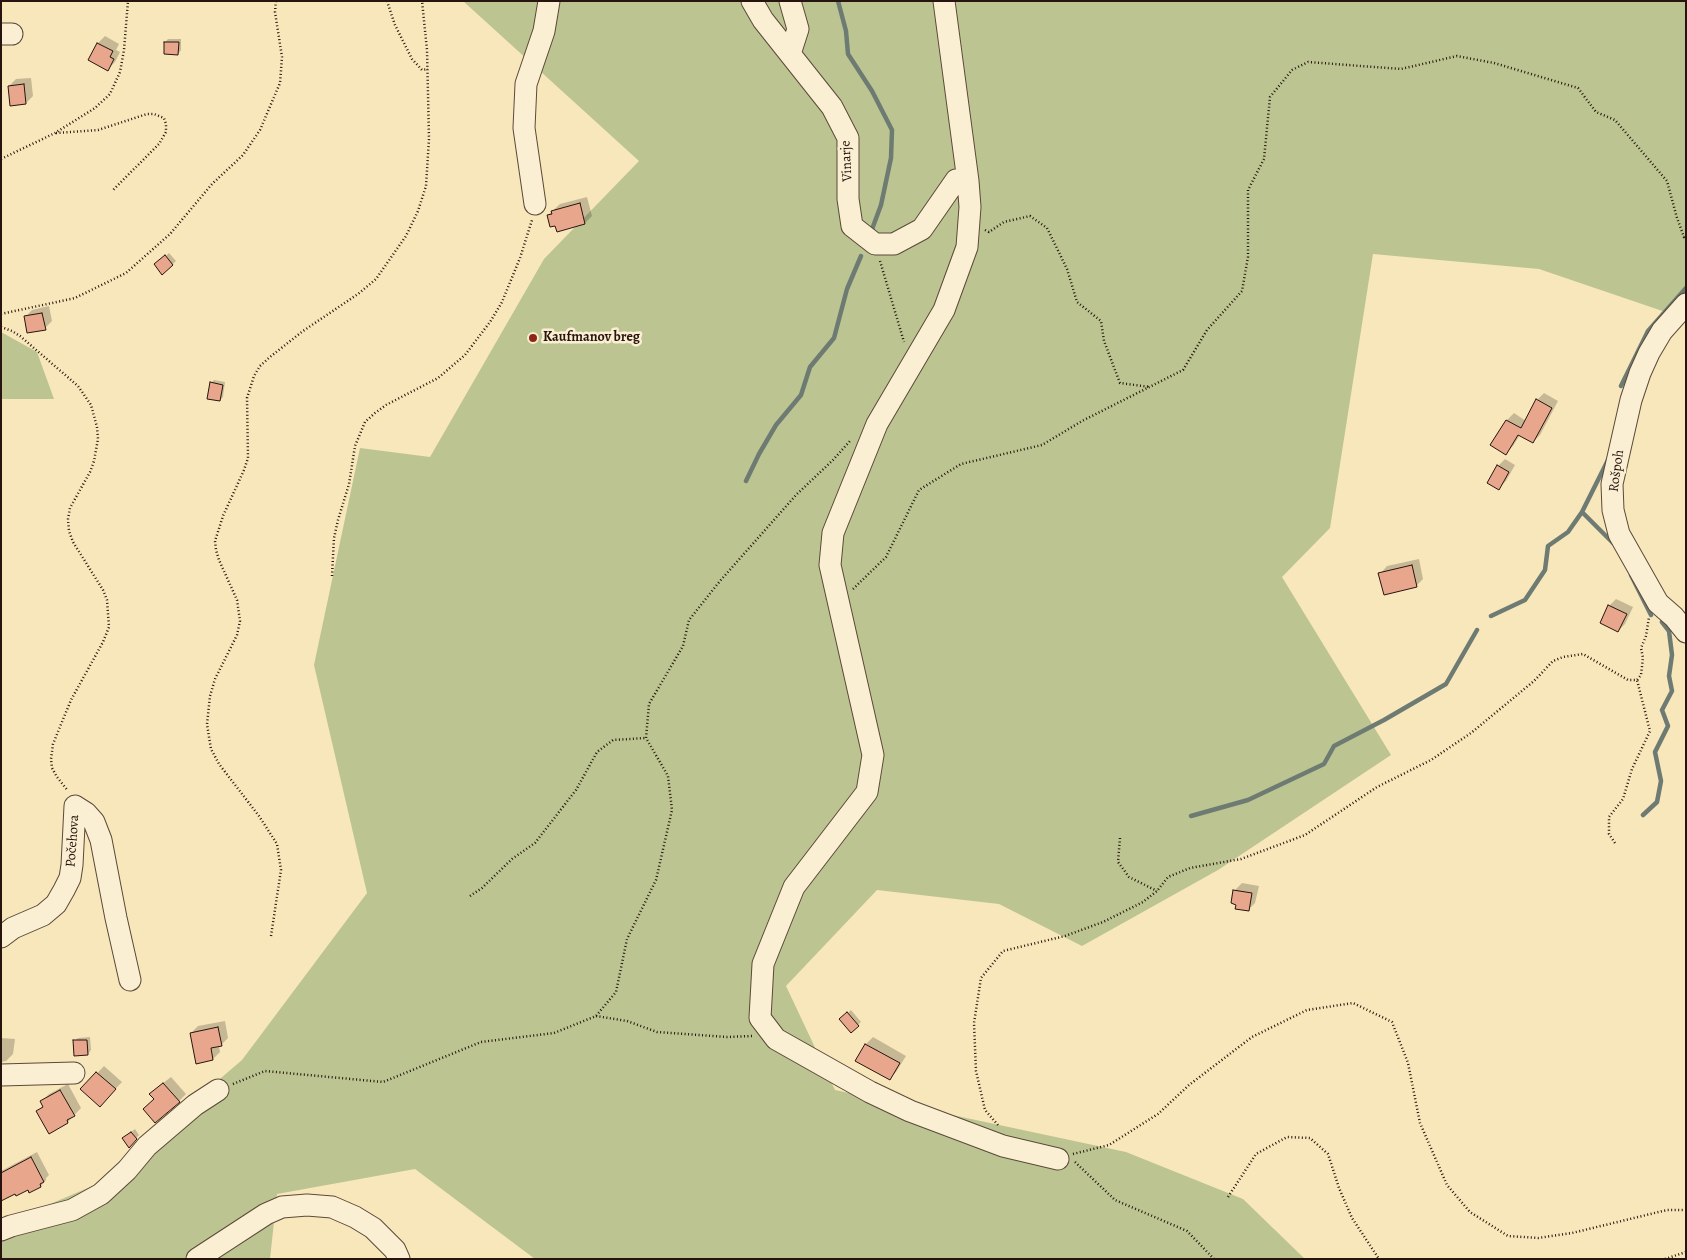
<!DOCTYPE html>
<html>
<head>
<meta charset="utf-8">
<style>
  body { margin:0 }
  #map { position:relative; width:1687px; height:1260px; overflow:hidden; background:#f8e7bb; font-family:Alegreya,serif }
  canvas { display:block }
  .frame { position:absolute; inset:0; border:2px solid #27140e; pointer-events:none }
</style>
</head>
<body>
<div id="map">
<canvas width="1687" height="1260"></canvas>
<div class="frame"></div>
</div>
<script>
const ctx = document.querySelector('canvas').getContext('2d');
ctx.lineJoin = 'round';
function fill(path, color) {
  ctx.fillStyle = color;
  ctx.fill(path, 'evenodd');
}
function poly(rows) {
  const path = new Path2D();
  for (const r of rows) {
    path.moveTo(r[0], r[1]);
    for (let i = 2; i < r.length; i += 2) path.lineTo(r[i], r[i + 1]);
  }
  return path;
}
function stroke(path, color, width, dash) {
  ctx.strokeStyle = color;
  ctx.lineWidth = width;
  ctx.lineCap = dash ? 'butt' : 'round';
  ctx.setLineDash(dash || []);
  ctx.stroke(path);
}
function write(font, color, halo, rows, align = 'center') {
  ctx.font = font + ' Alegreya,serif';
  ctx.lineWidth = 5;
  ctx.setLineDash([]);
  ctx.textBaseline = 'middle';
  ctx.strokeStyle = halo;
  ctx.fillStyle = color;
  for (const [text, x, y, turn = 0] of rows) {
    ctx.save();
    ctx.translate(x, y);
    ctx.rotate((+turn || 0) * Math.PI / 180);
    ctx.textAlign = isNaN(turn) ? turn : align;
    if (halo) ctx.strokeText(text, 0, 0);
    ctx.fillText(text, 0, 0);
    ctx.restore();
  }
}
fill(poly([
  [463,1,1686,1,1686,319,1539,269,1373,254,1330,528,1282,577,1391,755,1218,870,1082,946,999,904,877,890,786,986,835,1090,1126,1152,1243,1199,1305,1259,535,1259,415,1169,277,1194,270,1259,1,1259,1,1225,97,1184,242,1060,367,893,314,665,360,448,430,457,544,259,639,161],
  [1,332,37,352,54,399,1,399]
]), '#bcc591');
fill(poly([
  [105,36,119,44,116,50,120,52,115,62,108,69,90,59,98,43],
  [168,39,181,39,181,50,178,54,165,42],
  [31,78,33,96,26,103,9,86,16,79],
  [587,197,592,216,585,223,548,215,560,204],
  [169,253,176,261,163,273,156,265],
  [49,306,52,321,45,328,25,317,32,310],
  [214,380,225,382,223,397,220,400,211,383],
  [1544,393,1558,401,1540,435,1533,442,1520,435,1513,446,1506,453,1492,444,1507,420,1514,413,1526,421,1537,400],
  [1505,459,1515,465,1506,481,1499,488,1498,466],
  [1419,559,1423,579,1416,586,1380,574,1387,566],
  [1616,599,1633,607,1625,624,1618,631,1609,606],
  [1242,883,1259,886,1255,903,1248,910,1232,902,1235,890],
  [851,1010,861,1022,851,1031,841,1019],
  [225,1021,228,1038,221,1045,219,1046,220,1052,213,1059,191,1033,198,1026],
  [90,1037,91,1050,88,1054,74,1041,78,1038],
  [873,1037,906,1056,896,1072,889,1079,857,1060,866,1044],
  [1,1038,15,1039,13,1054,6,1061,1,1062],
  [104,1066,122,1082,107,1098,82,1089],
  [171,1077,186,1094,179,1101,155,1099,158,1087],
  [68,1084,81,1108,68,1122,38,1111,44,1105,42,1101,49,1094],
  [135,1129,139,1135,132,1143,127,1135],
  [37,1152,49,1175,46,1178,46,1180,41,1186,1,1194,1,1171]
]), '#0003');
stroke(poly([
  [838,1,846,31,848,54,872,91,892,130,891,158,881,205,871,232],
  [1621,386,1648,331,1686,288],
  [746,481,759,454,776,425,801,395,810,367,834,338,847,289,861,256],
  [1582,512,1613,543],
  [1631,575,1651,615],
  [1491,616,1525,600,1545,570,1548,546,1568,532,1582,512,1608,460],
  [1643,815,1657,802,1661,781,1655,752,1668,726,1662,710,1672,691,1669,676,1672,655,1669,631,1662,622],
  [1191,816,1248,800,1324,764,1334,746,1384,720,1446,684,1477,630]
]), '#6e7b73', 4.5);
const building = poly([
  [164,42,179,42,178,55,164,54,164,42],
  [97,43,113,51,110,57,114,59,108,71,88,60,97,43],
  [24,84,26,104,10,106,8,86,24,84],
  [580,203,585,224,557,232,555,226,550,227,547,215,552,214,551,211,580,203],
  [165,255,173,265,162,275,154,264,165,255],
  [42,313,46,330,27,333,24,316,42,313],
  [210,382,223,385,220,401,207,399,210,382],
  [1536,399,1552,408,1533,443,1518,435,1506,455,1490,445,1506,420,1521,428,1536,399],
  [1497,465,1509,472,1499,490,1487,483,1497,465],
  [1412,565,1417,587,1384,595,1378,573,1412,565],
  [1608,605,1627,614,1618,632,1600,623,1608,605],
  [1233,890,1252,893,1249,911,1235,909,1236,905,1231,903,1233,890],
  [847,1012,859,1026,851,1033,839,1019,847,1012],
  [218,1027,222,1046,211,1048,213,1060,196,1064,190,1033,218,1027],
  [73,1040,87,1040,88,1055,74,1056,73,1040],
  [865,1044,900,1063,890,1080,855,1061,865,1044],
  [96,1072,116,1089,100,1107,80,1089,96,1072],
  [163,1083,180,1102,155,1123,143,1109,154,1099,149,1094,163,1083],
  [60,1090,75,1116,67,1120,68,1123,49,1134,36,1111,43,1107,40,1101,60,1090],
  [131,1132,137,1139,129,1148,122,1138,131,1132],
  [31,1157,44,1182,40,1184,41,1187,29,1193,28,1190,16,1196,15,1194,1,1201,1,1173,31,1157]
]);
fill(building, '#e8a68d');
stroke(building, '#27140e', 1);
const minor = poly([
  [752,1,763,20,832,107,848,138,848,199,852,226,875,244,894,244,922,229,956,180,968,181,970,207,967,247,944,310,877,424,833,533,830,565,873,755,867,792,794,887,763,964,760,1018,776,1039,870,1092,910,1111,1003,1146,1058,1159],
  [790,1,798,29,790,54],
  [944,1,968,181],
  [1,34,12,34],
  [535,204,524,128,526,84,544,31,549,1],
  [1686,304,1662,331,1649,353,1640,373,1631,400,1612,484,1613,510,1619,534,1658,603,1674,617,1686,632],
  [1,937,13,928,43,915,56,904,64,890,70,878,72,865,75,806,86,813,94,822,101,840,116,918,130,980],
  [1,1075,74,1073],
  [1,1230,11,1226,72,1210,101,1194,127,1170,147,1146,195,1105,218,1090],
  [197,1259,266,1214,282,1207,307,1205,332,1207,355,1217,373,1228,395,1250,399,1259]
]);
stroke(minor, '#5b4939', 23);
stroke(poly([
  [387,1,395,25,412,59,422,70,428,69],
  [56,133,98,130,147,114,154,114,164,118,166,124,166,132,159,144,112,191],
  [1,159,55,133,95,108,110,94,120,72,124,50,128,1],
  [985,230,989,232,1004,222,1030,216,1047,228,1067,269,1077,302,1101,321,1104,341,1120,383,1150,387],
  [880,261,904,342],
  [1,314,75,298,126,273,170,234,212,184,243,155,260,130,280,83,282,57,275,12,276,1],
  [1,327,12,331,20,336,78,386,91,405,97,427,98,439,94,461,90,472,70,508,68,519,69,531,73,542,103,590,107,600,109,627,103,642,71,700,53,744,51,759,52,768,57,777,68,791],
  [332,576,334,538,338,520,349,484,355,446,365,422,375,413,386,405,438,378,465,355,490,322,502,302,520,258,532,220],
  [853,589,886,557,919,490,961,464,1042,445,1082,421,1183,370,1207,330,1242,291,1248,257,1248,190,1264,159,1270,97,1292,70,1308,62,1401,69,1457,56,1494,63,1578,88,1596,112,1615,120,1667,181,1677,218,1684,237,1686,236],
  [1120,838,1118,862,1129,877,1157,891],
  [1615,843,1609,834,1609,817,1623,799,1632,769,1650,731,1637,680],
  [470,896,482,888,512,859,535,843,576,790,597,752,613,740,646,738],
  [271,936,281,870,277,844,259,816,219,764,211,749,209,737,207,724,210,696,215,679,237,635,240,621,237,600,219,560,216,550,215,541,223,516,244,470,248,458,247,398,254,376,260,366,270,357,303,331,358,294,376,279,406,236,418,211,426,186,429,139,427,50,422,1],
  [596,1016,627,1021,657,1032,727,1037,752,1036],
  [233,1084,265,1071,383,1082,481,1042,554,1033,596,1016,616,992,627,939,656,880,672,810,668,776,646,738,649,704,683,646,689,620,720,581,796,495,833,460,850,441],
  [998,1125,985,1110,976,1071,974,1023,981,978,1003,951,1065,936,1103,922,1143,902,1157,891,1168,877,1190,868,1241,859,1305,835,1377,787,1431,760,1471,733,1534,681,1553,661,1563,657,1583,654,1628,680,1637,680,1641,675,1643,658,1641,648,1646,636,1649,617],
  [1073,1154,1109,1145,1158,1114,1189,1085,1252,1037,1307,1010,1353,1003,1392,1022,1408,1063,1420,1123,1447,1185,1470,1212,1508,1236,1538,1238,1572,1233,1667,1210,1686,1210],
  [1075,1162,1115,1200,1187,1231,1214,1259],
  [1228,1197,1256,1154,1287,1137,1310,1138,1328,1154,1339,1188,1352,1218,1379,1259],
  [1665,1259,1686,1252]
]), '#27140e', 2.5, [1, 2.5]);
stroke(minor, '#faefd3', 21);
for (const [x, y, r, color] of [
  [533,338,5,"#8f2418"]
]) {
  const dot = new Path2D();
  dot.arc(x, y, r, 0, 2 * Math.PI);
  ctx.fillStyle = color;
  ctx.fill(dot);
  stroke(dot, '#faefd3', 2);
}
write('14px', '#27140e', '#faefd3', [
  ["Vinarje",847,161,-93],
  ["Rošpoh",1617,471,-82],
  ["Počehova",73,841,-86]
]);
write('bold 14px', '#27140e', '#faefd3', [
  ["Kaufmanov breg",543,338]
], 'left');
</script>
</body>
</html>
